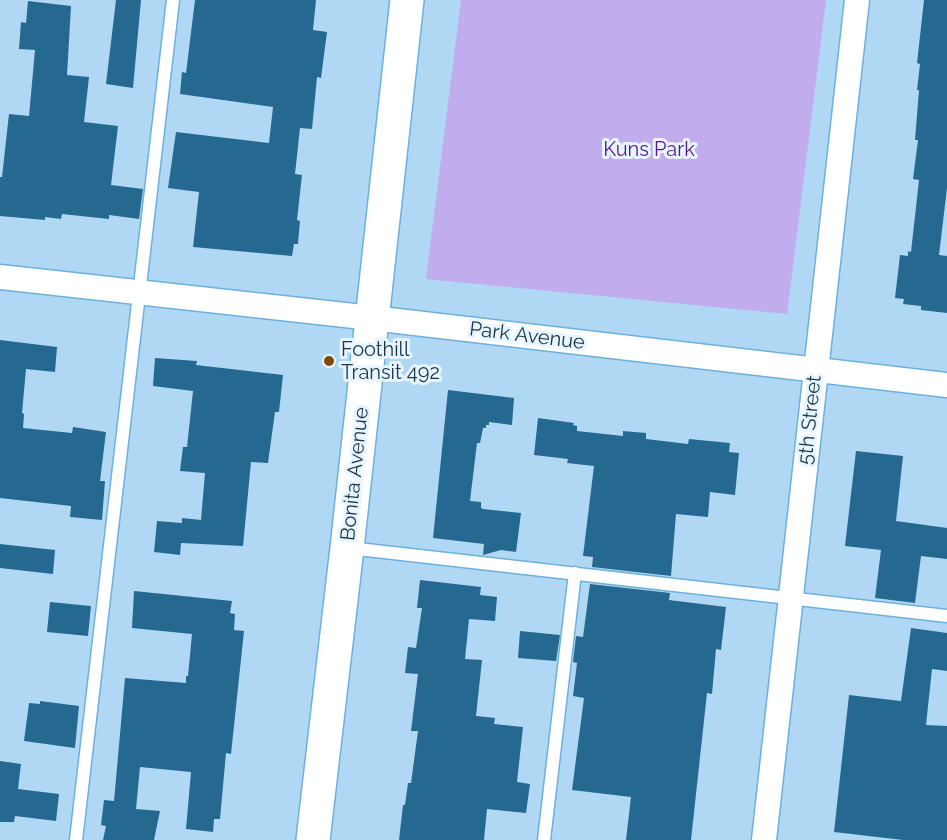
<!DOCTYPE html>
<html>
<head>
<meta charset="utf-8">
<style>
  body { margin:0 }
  canvas { display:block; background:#b0d8f4 }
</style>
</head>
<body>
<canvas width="947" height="840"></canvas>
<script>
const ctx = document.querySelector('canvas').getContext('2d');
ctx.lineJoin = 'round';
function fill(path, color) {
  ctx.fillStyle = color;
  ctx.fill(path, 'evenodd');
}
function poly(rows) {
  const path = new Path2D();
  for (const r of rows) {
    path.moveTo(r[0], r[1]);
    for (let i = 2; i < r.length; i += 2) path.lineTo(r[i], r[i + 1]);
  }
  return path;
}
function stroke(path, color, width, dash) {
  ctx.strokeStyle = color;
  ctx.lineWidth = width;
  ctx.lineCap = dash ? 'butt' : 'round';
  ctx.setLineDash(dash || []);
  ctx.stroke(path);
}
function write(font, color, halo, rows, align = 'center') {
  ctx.font = font + ' Raleway,sans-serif';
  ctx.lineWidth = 6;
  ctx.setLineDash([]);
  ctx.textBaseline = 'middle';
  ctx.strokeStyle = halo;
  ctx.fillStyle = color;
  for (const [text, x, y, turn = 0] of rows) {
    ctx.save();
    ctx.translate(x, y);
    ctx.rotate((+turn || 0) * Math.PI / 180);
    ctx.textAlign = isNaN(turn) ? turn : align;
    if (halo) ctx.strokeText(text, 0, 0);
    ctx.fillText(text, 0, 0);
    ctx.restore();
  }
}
fill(poly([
  [461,0,826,0,787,314,426,279]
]), '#c1acee');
fill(poly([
  [116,0,141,0,133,88,106,84],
  [195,0,316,0,313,30,327,32,321,78,317,77,312,129,300,128,295,174,302,175,297,220,300,221,298,244,294,244,292,256,193,247,199,192,168,188,176,132,269,143,273,107,180,94,182,72,186,73],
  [924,0,947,0,947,188,939,255,947,256,947,313,921,310,921,306,903,304,904,299,895,298,900,255,908,256,908,251,911,252,919,180,913,179,918,140,915,140,919,90,917,90,920,64,917,63],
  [28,1,71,6,67,75,89,77,84,122,118,126,111,185,143,189,139,219,109,215,109,219,62,214,61,219,45,217,45,220,0,216,0,177,2,177,9,114,29,116,35,50,19,49,21,22,26,23],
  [0,340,57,347,55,372,26,369,22,413,24,414,23,428,72,433,73,427,106,432,100,481,105,481,102,520,70,517,71,506,0,498],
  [155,358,197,361,196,365,283,375,279,412,275,412,268,463,251,462,243,546,181,543,180,555,154,552,157,521,182,523,182,518,201,520,205,473,180,471,183,447,187,447,193,391,153,386],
  [448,390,514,398,512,425,489,422,489,425,486,425,486,428,483,428,480,443,477,443,470,501,481,502,481,508,483,509,521,513,516,552,501,550,483,555,484,544,433,538],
  [538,418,574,423,573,425,577,426,577,431,623,436,623,431,646,433,646,439,688,444,689,439,730,443,729,452,739,453,735,495,710,492,708,517,676,514,671,576,592,567,593,557,583,556,594,466,567,463,568,459,534,455],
  [856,451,903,456,896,521,947,528,947,559,921,556,915,603,875,598,881,550,845,546],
  [0,544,55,550,53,574,0,568],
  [420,580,481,587,480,595,497,597,495,621,469,619,465,659,482,660,476,716,495,718,494,724,523,727,517,782,530,784,526,813,487,809,484,840,399,840,403,805,405,805,408,783,411,783,418,731,411,731,418,674,405,673,408,647,416,648,422,608,417,608],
  [590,584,670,593,669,600,726,607,721,650,716,649,712,694,707,693,691,840,626,840,631,797,572,790,584,698,573,696,577,663,573,662,576,636,583,637],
  [134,591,232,601,230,613,235,614,234,630,244,631,231,754,226,753,220,819,214,819,213,832,186,829,191,772,140,767,136,809,160,811,154,840,103,840,106,826,101,825,104,800,114,801,125,678,186,683,186,676,188,676,192,634,132,628],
  [50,602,91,606,88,636,47,632],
  [911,628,947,633,947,671,932,669,926,725,947,726,947,840,903,840,834,832,849,695,901,701],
  [520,631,560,635,556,661,518,658],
  [40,701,79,706,75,748,24,741,29,703,40,704],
  [0,761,21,764,18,789,59,794,56,821,15,816,14,822,0,822]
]), '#256991');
const service = poly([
  [349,548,947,616],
  [76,840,173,0],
  [544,840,575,573]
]);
const minor = poly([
  [0,277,372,318,947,385],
  [764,840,857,0]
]);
const secondary = poly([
  [313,840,347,548,407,0]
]);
stroke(service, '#6cb0dd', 15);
stroke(minor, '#6cb0dd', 27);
stroke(secondary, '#6cb0dd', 36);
stroke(service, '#fff', 12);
stroke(minor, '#fff', 24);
stroke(secondary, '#fff', 33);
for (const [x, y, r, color] of [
  [329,361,6,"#844704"]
]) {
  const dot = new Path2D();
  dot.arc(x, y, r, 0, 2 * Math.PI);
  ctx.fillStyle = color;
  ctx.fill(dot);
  stroke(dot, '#e8f5ff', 2);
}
write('20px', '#531795', '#e8f5ff', [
  ["Kuns Park",649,150]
]);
write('20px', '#1a3649', '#e8f5ff', [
  ["Park Avenue",527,336,7],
  ["5th Street",810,420,-84],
  ["Bonita Avenue",355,474,-84]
]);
write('20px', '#1a3649', '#e8f5ff', [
  ["Foothill",341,350],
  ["Transit 492",341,373]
], 'left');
</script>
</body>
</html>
